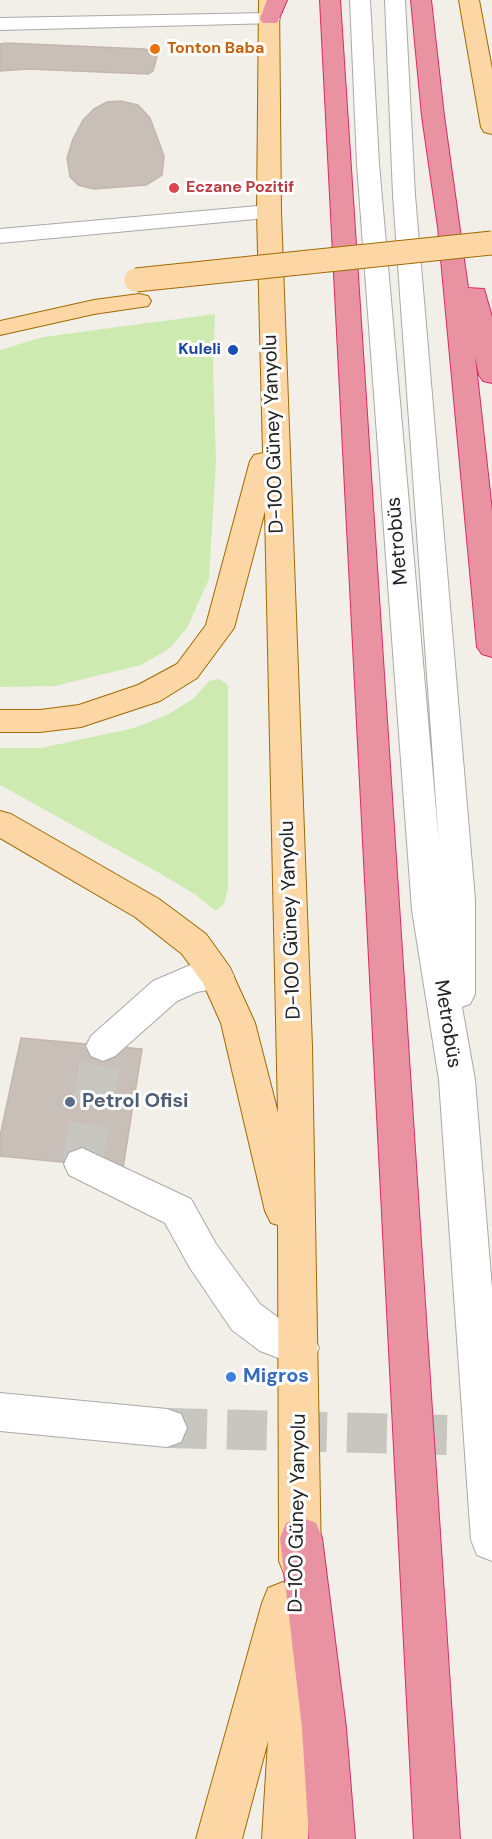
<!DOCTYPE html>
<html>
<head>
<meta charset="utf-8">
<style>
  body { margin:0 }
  canvas { display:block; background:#f2efe9 }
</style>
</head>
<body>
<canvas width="492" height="1839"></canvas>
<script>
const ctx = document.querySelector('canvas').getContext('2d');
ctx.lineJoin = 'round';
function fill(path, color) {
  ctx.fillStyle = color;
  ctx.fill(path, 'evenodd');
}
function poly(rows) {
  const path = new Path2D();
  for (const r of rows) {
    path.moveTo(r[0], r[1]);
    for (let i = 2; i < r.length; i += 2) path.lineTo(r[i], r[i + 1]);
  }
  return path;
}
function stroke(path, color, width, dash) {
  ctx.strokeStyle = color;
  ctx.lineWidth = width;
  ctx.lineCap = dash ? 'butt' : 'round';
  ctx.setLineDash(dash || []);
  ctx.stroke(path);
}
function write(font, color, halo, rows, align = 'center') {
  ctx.font = font + ' "DM Sans",sans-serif';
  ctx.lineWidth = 6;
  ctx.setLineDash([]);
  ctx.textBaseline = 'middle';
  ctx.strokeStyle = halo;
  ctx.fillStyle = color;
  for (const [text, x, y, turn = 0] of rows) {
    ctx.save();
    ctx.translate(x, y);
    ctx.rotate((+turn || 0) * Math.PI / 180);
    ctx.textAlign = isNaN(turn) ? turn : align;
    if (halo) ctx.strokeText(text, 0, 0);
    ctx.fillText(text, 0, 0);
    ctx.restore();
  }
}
fill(poly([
  [215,314,213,366,216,461,209,579,187,628,170,648,141,665,55,686,0,687,0,350,43,337],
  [219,679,227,684,228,689,228,888,224,904,215,911,196,895,161,874,0,785,0,748,41,748,134,728,167,715,193,699,209,681]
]), '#cdebb0');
const building = poly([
  [6,43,144,49,158,53,153,71,148,74,28,69,0,71,0,44,6,43],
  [121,101,138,105,150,118,164,156,162,175,146,185,94,189,78,185,70,177,67,158,73,139,83,120,94,109,107,102,121,101],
  [21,1038,142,1049,123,1168,0,1156,0,1136,21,1038]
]);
fill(building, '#c7bfb8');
stroke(building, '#c4b6ab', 1.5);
stroke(poly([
  [102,1052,103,1046]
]), '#c8c6c1', 30, [30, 15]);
stroke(poly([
  [82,1164,102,1051],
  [167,1428,492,1436]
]), '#c8c6c1', 40, [40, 20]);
const minor = poly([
  [350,0,370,0,379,164,439,844,393,195,385,0,405,0,415,195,475,900,475,994,470,1004,462,1007,475,1080,492,1289,492,1561,477,1555,471,1540,439,1080,412,910,357,164,350,0],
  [270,13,277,15,280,19,277,23,0,30,0,18,270,13],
  [269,205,277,207,281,212,277,217,0,243,0,229,269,205],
  [217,962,229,966,234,976,229,986,197,992,177,1001,115,1056,103,1061,91,1056,86,1046,91,1036,153,981,193,964,217,962],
  [82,1148,191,1199,216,1244,260,1304,288,1325,313,1335,319,1348,313,1361,299,1366,260,1351,232,1330,190,1268,165,1223,69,1175,64,1164,69,1153,82,1148],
  [0,1393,167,1409,181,1414,187,1428,181,1442,167,1447,0,1431,0,1393]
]);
const major = poly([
  [259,0,279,0,281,212,312,1047,321,1561,315,1576,300,1582,285,1576,279,1561,278,1225,271,1223,265,1211,221,1023,203,983,182,954,135,917,0,838,0,811,11,814,159,899,206,934,229,966,255,1023,278,1113,265,511,234,628,197,678,160,701,81,727,40,732,0,732,0,710,40,710,79,705,138,685,177,664,206,625,250,461,254,455,263,453,257,212,259,0],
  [459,0,479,0,492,69,492,134,484,132,481,127,459,0],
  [139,294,148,296,151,301,148,306,94,314,0,335,0,321,94,300,139,294],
  [283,1582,312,1597,318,1612,308,1839,262,1839,268,1741,242,1839,196,1839,262,1603,268,1588,283,1582]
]);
const highway = poly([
  [267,0,287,0,277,23,263,23,260,19,267,0],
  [320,0,340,0,460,1839,414,1839,320,0],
  [411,0,431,0,444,116,468,288,484,289,492,317,492,383,483,381,479,375,475,356,492,511,492,657,482,654,477,647,438,227,422,116,411,0],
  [301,1517,316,1523,322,1538,346,1728,355,1839,309,1839,302,1728,280,1538,286,1523,301,1517]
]);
stroke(minor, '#a9a9a9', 2);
stroke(major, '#a06b00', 2);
stroke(highway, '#dc2a67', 2);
fill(minor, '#fff');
fill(major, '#fcd6a4');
fill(highway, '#e892a2');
const majorBridge = poly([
  [136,280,492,243]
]);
stroke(majorBridge, '#a06b00', 25, []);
stroke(majorBridge, '#fcd6a4', 23);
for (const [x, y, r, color] of [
  [155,49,6,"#e8710a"],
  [174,188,6,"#e0444e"],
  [233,350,6,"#1a4fb4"],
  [70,1102,6,"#5c6f8a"],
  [231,1377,6,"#3f7fe0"]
]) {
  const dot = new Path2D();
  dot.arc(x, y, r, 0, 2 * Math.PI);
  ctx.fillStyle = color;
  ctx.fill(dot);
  stroke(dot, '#fff', 2);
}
write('bold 16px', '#c56008', '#fff', [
  ["Tonton Baba",167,49]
], 'left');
write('bold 16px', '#be3a42', '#fff', [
  ["Eczane Pozitif",186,188]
], 'left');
write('bold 16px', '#164399', '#fff', [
  ["Kuleli",221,350]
], 'right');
write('20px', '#222', '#fff', [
  ["D-100 Güney Yanyolu",274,434,-92],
  ["Metrobüs",398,541,-95],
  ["D-100 Güney Yanyolu",291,920,-92],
  ["Metrobüs",447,1024,81],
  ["D-100 Güney Yanyolu",298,1513,-89]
]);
write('bold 20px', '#4e5e75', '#fff', [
  ["Petrol Ofisi",82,1102]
], 'left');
write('bold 20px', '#366cbe', '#fff', [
  ["Migros",243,1377]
], 'left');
</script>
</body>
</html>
